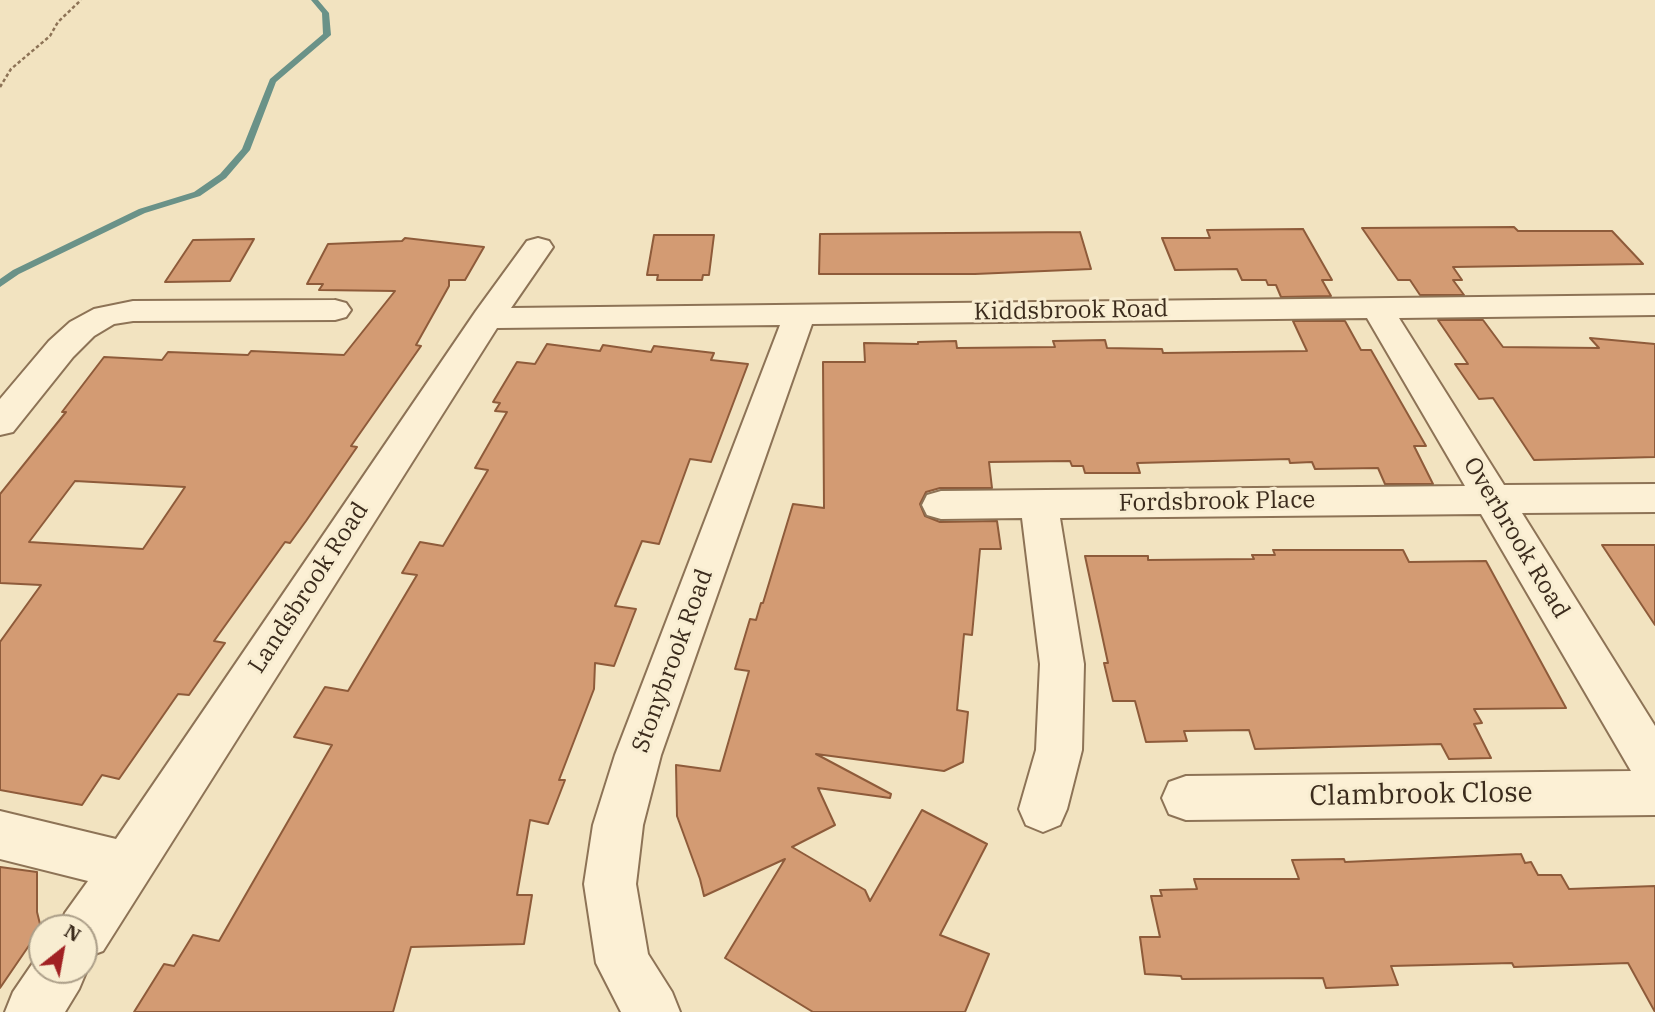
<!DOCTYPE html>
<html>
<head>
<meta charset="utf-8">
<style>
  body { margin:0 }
  #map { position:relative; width:1655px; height:1012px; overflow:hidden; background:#f2e3c0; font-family:"IBM Plex Serif",serif }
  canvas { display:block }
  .north { position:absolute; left:28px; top:914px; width:70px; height:70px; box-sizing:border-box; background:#f8edd1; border:2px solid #ac9f89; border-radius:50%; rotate:31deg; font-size:19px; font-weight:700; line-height:28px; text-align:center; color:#3b2b1c }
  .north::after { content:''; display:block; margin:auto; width:24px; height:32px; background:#a12123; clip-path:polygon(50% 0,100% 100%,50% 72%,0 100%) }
</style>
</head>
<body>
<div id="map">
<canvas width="1655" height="1012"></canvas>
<div class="north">N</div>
</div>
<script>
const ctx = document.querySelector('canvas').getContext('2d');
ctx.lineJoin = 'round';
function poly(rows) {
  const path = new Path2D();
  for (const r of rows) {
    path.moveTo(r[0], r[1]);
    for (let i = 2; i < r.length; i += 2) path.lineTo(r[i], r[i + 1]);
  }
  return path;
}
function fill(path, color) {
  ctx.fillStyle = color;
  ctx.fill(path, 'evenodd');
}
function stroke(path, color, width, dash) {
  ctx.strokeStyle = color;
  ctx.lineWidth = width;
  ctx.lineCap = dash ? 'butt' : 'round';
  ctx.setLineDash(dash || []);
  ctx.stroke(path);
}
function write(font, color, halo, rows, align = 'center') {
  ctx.font = font + ' "IBM Plex Serif",serif';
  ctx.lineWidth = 6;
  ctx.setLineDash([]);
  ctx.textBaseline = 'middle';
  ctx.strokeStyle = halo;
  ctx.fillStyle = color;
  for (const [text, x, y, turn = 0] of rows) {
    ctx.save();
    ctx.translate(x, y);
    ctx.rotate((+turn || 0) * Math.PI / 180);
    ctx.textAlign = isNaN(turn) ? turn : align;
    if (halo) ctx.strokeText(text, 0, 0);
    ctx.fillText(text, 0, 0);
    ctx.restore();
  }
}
fill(poly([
  [311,0,318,0,329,13,331,35,276,82,250,150,226,178,200,196,145,213,19,274,0,287,0,279,13,270,139,209,194,192,220,174,242,149,270,79,323,34,322,13,311,0]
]), '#6a9288');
const building = poly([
  [1514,227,1518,231,1612,231,1643,264,1453,267,1462,280,1453,280,1464,295,1420,295,1410,280,1398,280,1362,228,1514,227],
  [1303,229,1332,280,1322,280,1331,296,1281,297,1276,285,1268,285,1266,280,1242,280,1237,269,1175,270,1162,238,1210,238,1207,230,1303,229],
  [1080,232,1091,269,975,274,819,274,820,234,1080,232],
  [654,235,714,235,709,275,703,275,702,280,657,280,658,275,647,275,654,235],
  [405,238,484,247,465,280,449,280,449,286,416,345,421,346,351,446,357,447,306,521,290,543,285,542,214,641,225,643,189,695,178,694,119,779,102,775,82,805,0,790,0,642,41,585,0,583,0,494,66,412,62,412,104,357,162,360,168,352,248,355,251,351,344,355,395,291,319,290,323,284,307,284,328,244,402,241,405,238],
  [75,481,185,487,143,549,29,542,75,481],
  [254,239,230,281,165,282,193,240,254,239],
  [1438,320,1483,320,1503,347,1599,348,1590,338,1655,344,1655,457,1534,460,1493,398,1479,399,1455,364,1468,364,1438,320],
  [1293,321,1345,321,1361,350,1371,350,1426,446,1414,446,1433,484,1385,484,1378,468,1315,469,1312,462,1290,463,1289,459,1137,463,1140,473,1085,473,1083,466,1072,466,1070,461,989,462,992,488,940,488,926,492,920,504,925,516,940,522,997,521,1001,549,980,549,972,635,964,634,957,710,968,712,963,762,944,771,816,754,891,794,890,798,818,788,835,825,792,847,865,890,870,901,922,810,987,844,940,935,989,954,965,1012,813,1012,725,958,785,859,704,896,700,879,677,816,676,765,720,771,749,671,735,669,750,619,756,620,761,603,763,603,793,504,824,508,823,362,865,362,864,343,918,344,918,342,956,341,957,348,1055,347,1053,341,1105,340,1107,348,1162,349,1163,353,1307,351,1293,321],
  [547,344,600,351,603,345,651,352,654,346,714,353,711,360,748,364,711,462,690,459,659,544,642,541,615,606,636,609,614,666,595,663,594,689,559,780,565,780,548,824,530,820,517,895,532,895,524,944,411,947,393,1012,134,1012,164,964,174,966,193,935,219,941,332,745,294,737,325,687,348,691,417,575,402,573,420,542,443,546,488,470,475,468,507,412,495,411,500,403,493,402,517,362,535,364,547,344],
  [1602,545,1655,545,1655,625,1602,545],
  [1273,550,1403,550,1409,562,1486,561,1566,708,1474,709,1482,723,1474,724,1491,758,1449,759,1441,744,1255,749,1249,730,1184,731,1187,741,1146,742,1135,701,1113,701,1104,663,1108,663,1085,556,1148,556,1148,560,1254,559,1252,555,1275,555,1273,550],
  [1521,854,1525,863,1531,862,1538,875,1561,875,1569,889,1655,886,1655,1012,1628,963,1514,967,1512,963,1391,966,1398,985,1326,988,1323,978,1182,979,1181,976,1145,974,1140,937,1160,937,1151,896,1162,896,1160,890,1197,889,1194,879,1299,879,1292,860,1344,859,1345,862,1521,854],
  [0,867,37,872,37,912,41,928,0,988,0,867]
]);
fill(building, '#d39b73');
stroke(building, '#8e5b3a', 2);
const street = poly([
  [538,238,549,241,553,247,511,308,1655,295,1655,315,1399,318,1504,485,1655,484,1655,512,1522,513,1655,726,1655,815,1186,820,1169,814,1162,798,1169,782,1186,776,1631,771,1481,514,1060,518,1084,664,1082,750,1067,809,1060,825,1043,832,1026,825,1019,809,1036,750,1040,664,1022,518,941,519,927,515,922,505,927,495,941,491,1465,486,1367,318,812,324,661,755,643,825,636,884,648,954,672,992,680,1012,621,1012,596,963,584,884,593,825,615,755,780,325,497,328,103,951,84,958,84,928,59,928,65,913,88,881,0,859,0,811,116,839,476,311,527,241,538,238],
  [335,300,346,303,351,310,346,317,335,320,133,321,114,324,94,336,73,357,13,432,0,435,0,399,49,341,70,322,94,309,133,301,335,300],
  [41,951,42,970,84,970,84,963,87,970,79,989,65,1012,5,1012,13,992,41,951]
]);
stroke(street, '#8d7356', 4);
stroke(poly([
  [0,87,11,69,50,36,58,22,81,0]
]), '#8d7356', 2.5, [3.5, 2.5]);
fill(street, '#fcf0d5');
write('24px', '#3b2b1c', '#f8edd1', [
  ["Kiddsbrook Road",1071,311,-1],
  ["Fordsbrook Place",1217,502,-1],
  ["Overbrook Road",1516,538,59],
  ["Landsbrook Road",309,588,-57],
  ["Stonybrook Road",673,661,-70]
]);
write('28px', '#3b2b1c', '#f8edd1', [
  ["Clambrook Close",1421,795,-1]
]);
</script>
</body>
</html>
